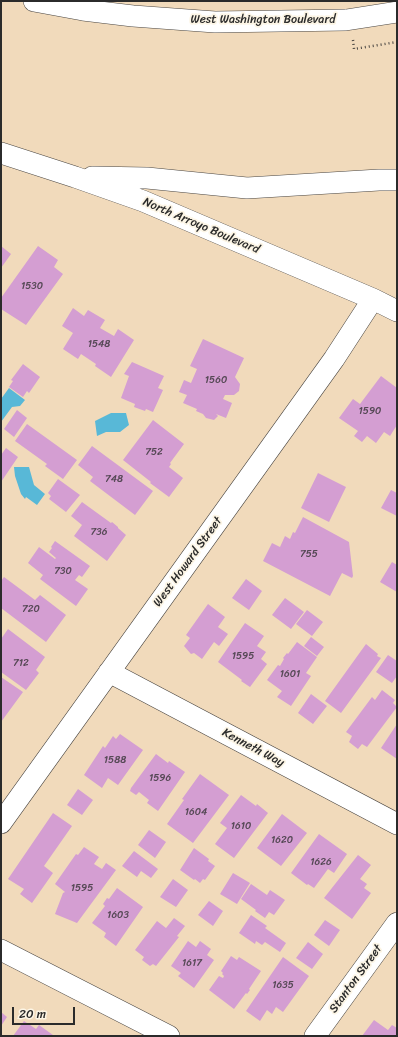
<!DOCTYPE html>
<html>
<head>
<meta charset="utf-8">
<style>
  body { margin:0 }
  #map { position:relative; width:398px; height:1037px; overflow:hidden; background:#f1dabb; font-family:Sriracha,sans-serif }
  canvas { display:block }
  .frame { position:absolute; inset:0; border:2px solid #2b2b2b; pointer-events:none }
  .scale { position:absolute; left:12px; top:1007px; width:63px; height:18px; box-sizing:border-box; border:2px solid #2b2b2b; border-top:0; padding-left:5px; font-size:12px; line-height:14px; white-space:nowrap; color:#2b2b2b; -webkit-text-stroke:3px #fcf5e5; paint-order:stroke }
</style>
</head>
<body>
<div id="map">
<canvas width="398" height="1037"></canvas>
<div class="frame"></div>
<div class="scale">20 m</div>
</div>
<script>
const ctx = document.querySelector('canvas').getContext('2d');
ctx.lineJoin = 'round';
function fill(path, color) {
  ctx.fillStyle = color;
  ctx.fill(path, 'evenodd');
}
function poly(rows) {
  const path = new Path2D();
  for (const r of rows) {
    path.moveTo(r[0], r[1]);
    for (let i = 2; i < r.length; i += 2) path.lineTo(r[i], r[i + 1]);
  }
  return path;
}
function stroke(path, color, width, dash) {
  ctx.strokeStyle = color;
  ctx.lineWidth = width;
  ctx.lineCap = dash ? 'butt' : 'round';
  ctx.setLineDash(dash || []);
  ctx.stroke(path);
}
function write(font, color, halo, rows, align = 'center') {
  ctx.font = font + ' Sriracha,sans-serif';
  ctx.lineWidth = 3.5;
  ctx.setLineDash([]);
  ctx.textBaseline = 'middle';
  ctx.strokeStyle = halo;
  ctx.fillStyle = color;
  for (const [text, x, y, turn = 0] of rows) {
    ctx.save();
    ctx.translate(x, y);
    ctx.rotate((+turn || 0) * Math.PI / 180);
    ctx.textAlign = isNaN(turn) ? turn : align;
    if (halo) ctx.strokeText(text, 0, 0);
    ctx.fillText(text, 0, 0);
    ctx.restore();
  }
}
fill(poly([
  [9,388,25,400,20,406,12,407,1,422,1,399],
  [111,413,126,413,129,425,120,432,106,432,97,436,95,421],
  [14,467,29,467,34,485,45,494,37,505,26,497,25,499,21,494,15,476]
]), '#58b8d7');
fill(poly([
  [1,246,11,254,1,268],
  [38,246,58,260,54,267,63,274,26,325,1,309,1,298],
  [73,308,84,316,88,310,105,320,100,328,114,336,118,329,134,340,111,377,95,366,96,364,81,354,78,359,63,349,73,333,62,326],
  [203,339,244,358,235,377,240,384,239,391,234,395,225,395,223,399,232,403,226,418,216,414,218,416,214,420,206,418,203,414,196,411,198,407,197,409,183,403,187,395,179,392,184,380,191,383,197,369,190,366],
  [132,362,164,376,158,388,163,390,153,412,146,409,145,411,134,407,135,404,121,398,129,376,124,374],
  [23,364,40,377,29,393,27,391,23,397,9,387,13,381,11,380],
  [381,376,397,388,397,425,390,436,384,432,376,443,367,436,362,442,354,436,358,431,339,418,353,399,360,404],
  [17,410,27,418,14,437,4,429],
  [153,420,184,444,170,463,171,464,169,467,183,478,169,497,150,483,151,482,123,460],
  [27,424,77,460,63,479,45,466,47,464,15,441],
  [92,446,153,491,135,515,90,481,93,477,78,465],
  [6,448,18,457,1,482,1,455],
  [318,473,346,487,329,522,301,508],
  [58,479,80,495,66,512,49,499,51,496,48,493],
  [391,490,397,493,397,516,381,508],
  [82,502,111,523,112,522,118,527,118,528,126,535,107,561,74,536,82,525,71,516],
  [303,517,349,542,353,576,352,578,342,573,330,596,263,561,272,543,280,547,285,536,290,539,293,532,295,533],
  [55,541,90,566,82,577,79,575,75,580,88,589,76,606,40,579,43,575,28,563,39,547,55,559,56,558,49,552,52,548,51,547],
  [392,562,397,565,397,592,380,582],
  [4,577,35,600,40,595,66,615,46,642,1,608,1,581],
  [246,579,262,591,249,610,232,598],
  [285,598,304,612,291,629,272,615],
  [208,604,225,617,218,627,228,634,219,646,214,642,202,659,194,653,191,654,184,646,190,638,186,635],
  [307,610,323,622,312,636,296,624],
  [245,623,264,636,257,646,266,652,261,659,267,664,250,687,241,681,242,680,218,662],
  [8,629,45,657,36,670,39,673,26,690,1,672,1,639],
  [311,637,324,647,317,656,304,646],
  [297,642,317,657,306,673,311,676,291,706,277,697,282,691,267,680,278,665,280,666,284,659,283,658,287,653,288,654],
  [366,644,378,654,377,656,381,658,341,713,325,701],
  [388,655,397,661,397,676,392,683,376,672],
  [1,677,23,692,1,722],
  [382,690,395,700,393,703,397,707,367,747,362,744,358,749,349,742,352,736,346,732,372,697,375,700],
  [311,694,327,706,313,724,298,713],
  [397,724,397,759,381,748],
  [120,734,143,750,118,785,108,778,102,788,84,775,103,746,105,748,113,736,116,739],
  [156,754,168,763,169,761,185,772,158,811,147,803,149,800,139,792,136,795,130,791,131,788],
  [200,774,229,795,193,843,167,824,184,800,182,799],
  [78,789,93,800,82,815,67,805],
  [241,795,256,806,257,804,268,813,234,858,215,844,227,828,220,823],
  [53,813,72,826,44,866,53,873,32,903,20,894,24,889,8,879],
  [282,814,307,833,281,866,257,848],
  [149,830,166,842,155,858,138,845],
  [319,834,347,854,334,873,328,869,314,888,308,884,307,885,291,873],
  [84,847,99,857,94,864,102,869,106,863,116,870,77,923,55,914,63,893,65,892,55,884,76,854,78,855],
  [194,848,209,859,208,861,215,866,205,880,203,879,200,883,195,879,194,880,180,870],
  [134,851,158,869,151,878,141,871,137,877,122,866],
  [358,855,371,865,360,879,367,884,364,888,371,893,352,919,324,898],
  [233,873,250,883,237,904,220,894],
  [173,879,188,890,176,907,160,897],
  [251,884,267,895,270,890,285,900,274,915,269,912,265,918,255,911,256,910,241,899],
  [117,888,143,907,116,946,104,937,106,933,92,923,105,906,103,904,107,898,109,899],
  [209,901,223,911,213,926,198,915],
  [251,915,267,926,265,928,286,943,280,952,265,942,262,945,256,941,255,944,239,933],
  [174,918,185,926,177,936,179,937,156,966,153,964,150,966,142,960,144,957,135,950,157,921,166,928],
  [325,920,340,930,329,946,314,935],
  [188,941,196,947,200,941,211,949,207,955,214,960,194,988,178,976,181,973,171,966],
  [308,942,323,954,312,969,296,958],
  [231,956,237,960,239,957,261,971,249,989,250,990,247,994,246,993,234,1009,209,990,219,976,223,978,224,976,222,974,223,973,221,971],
  [283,957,309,976,283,1012,276,1007,272,1014,267,1010,260,1021,246,1011],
  [1,1012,7,1017,1,1026],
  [374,1020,388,1030,392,1025,397,1028,397,1036,362,1036],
  [24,1021,36,1029,39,1025,53,1035,13,1036]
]), '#d49ed2');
const minor = poly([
  [34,1,83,10,133,16,215,22,346,20,397,12],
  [1,153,75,177,143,201,373,299,397,311],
  [92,177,147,178,247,188,379,180,397,180],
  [109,672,397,824],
  [1,823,334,359,373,299],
  [1,950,169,1036],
  [315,1036,397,923]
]);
stroke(minor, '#494541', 22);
stroke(poly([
  [353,40,354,49,397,42]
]), '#494541', 2.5, [1, 3]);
stroke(minor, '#fff', 21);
write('10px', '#554855', null, [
  ["1530",32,286],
  ["1548",99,344],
  ["1560",216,380],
  ["1590",370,411],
  ["752",154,452],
  ["748",114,479],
  ["736",99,532],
  ["755",309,554],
  ["730",63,571],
  ["720",31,609],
  ["1595",243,656],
  ["712",21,663],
  ["1601",290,674],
  ["1588",115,760],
  ["1596",160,778],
  ["1604",196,812],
  ["1610",241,826],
  ["1620",282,840],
  ["1626",321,862],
  ["1595",82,888],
  ["1603",118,915],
  ["1617",192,963],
  ["1635",283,985]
]);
write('12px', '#2b2b2b', '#fcf5e5', [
  ["West Washington Boulevard",263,20],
  ["North Arroyo Boulevard",201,226,23],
  ["West Howard Street",188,562,-54],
  ["Kenneth Way",253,748,28],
  ["Stanton Street",356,979,-54]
]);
</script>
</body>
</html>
